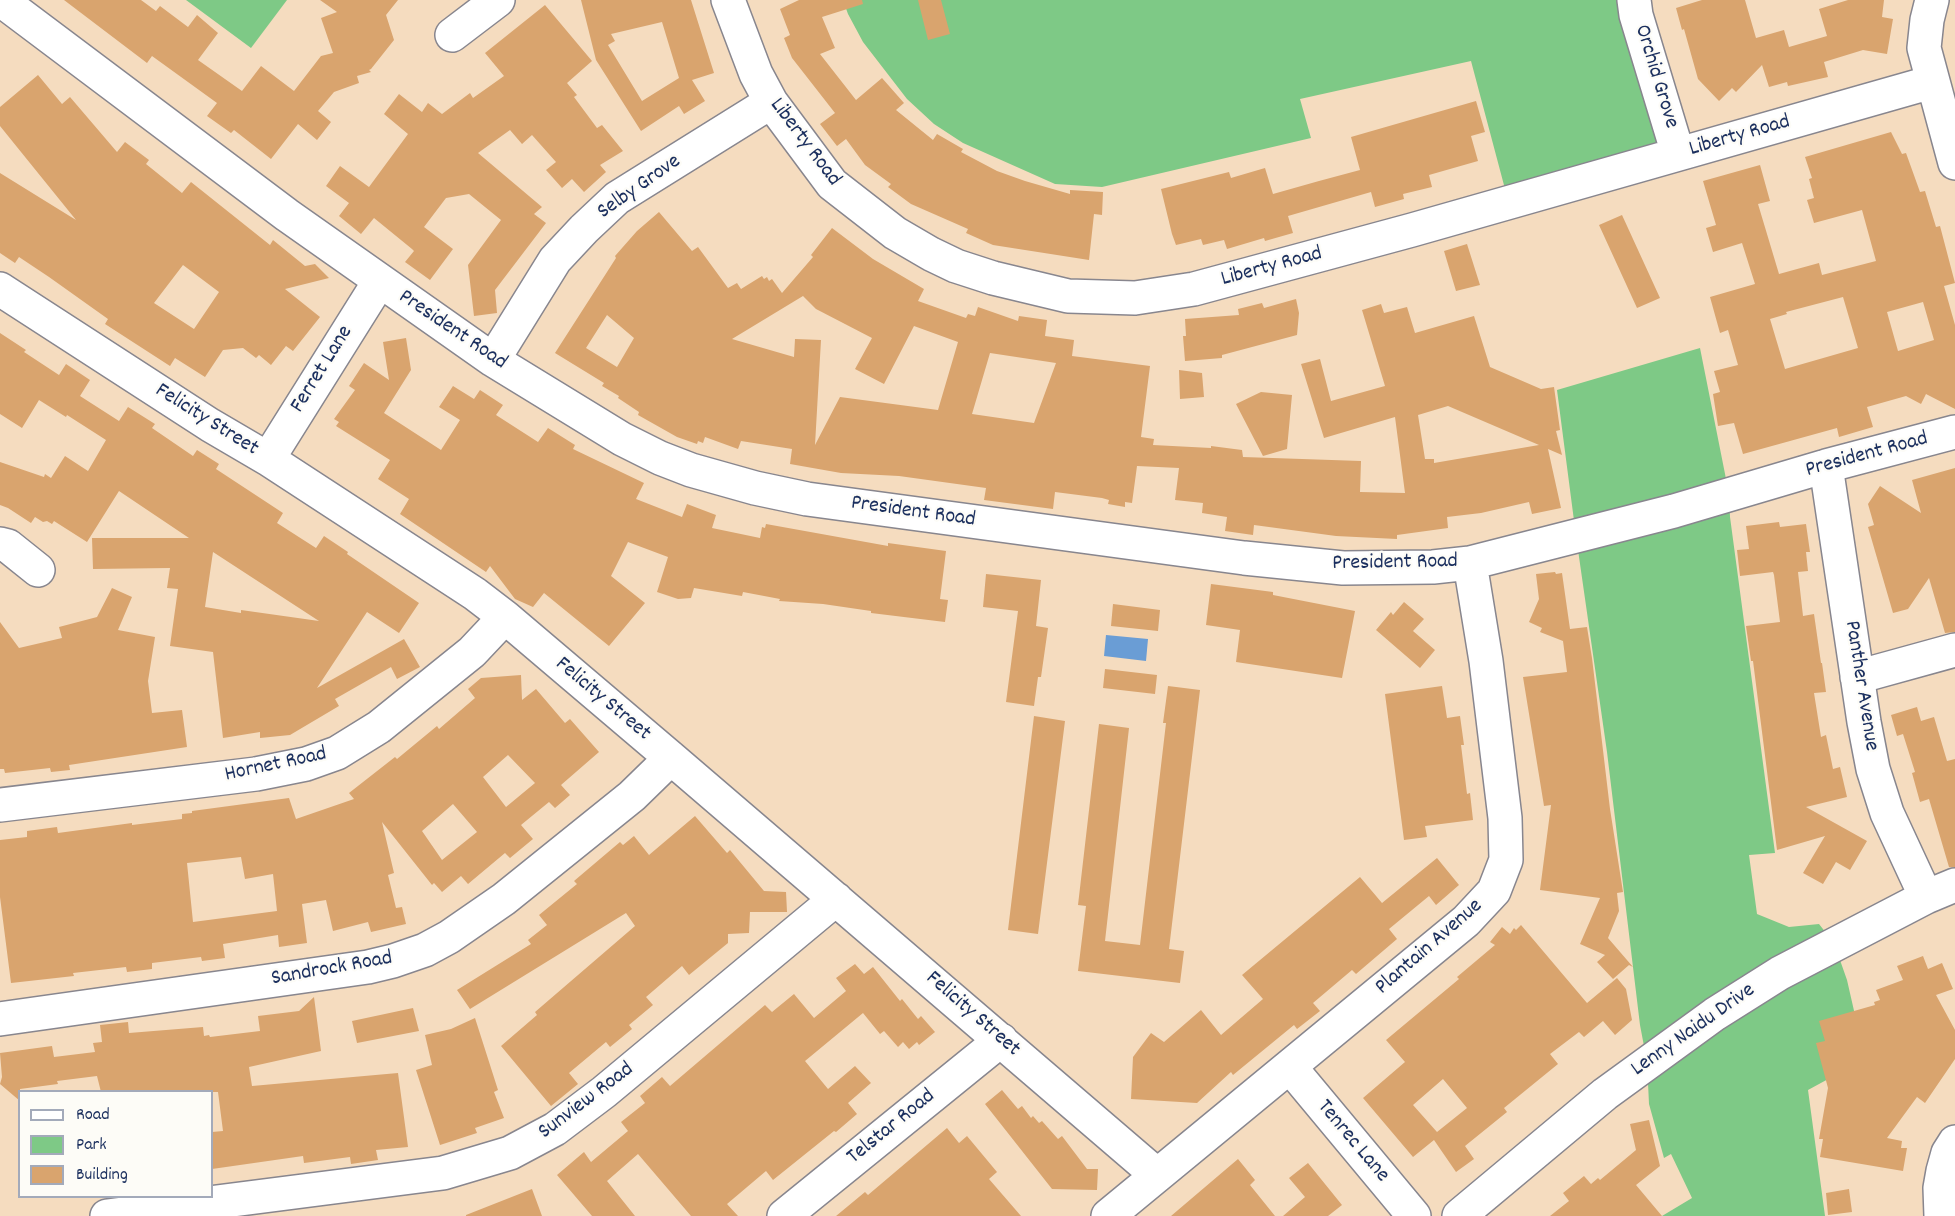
<!DOCTYPE html>
<html>
<head>
<meta charset="utf-8">
<style>
  body { margin:0 }
  #map { position:relative; width:1955px; height:1216px; overflow:hidden; background:#f5dcbf; font-family:Dekko,sans-serif }
  canvas { display:block }
  .legend { position:absolute; left:18px; top:1090px; width:195px; height:108px; box-sizing:border-box; background:#fdfcf7; border:2px solid #a3aaba; margin:0; padding:8px 10px; list-style:none; font-size:18px; color:#1b2f5e }
  .legend li { display:flex; align-items:center; gap:12px; height:30px }
  .legend b { width:30px; border:2px solid #a3aaba }
</style>
</head>
<body>
<div id="map">
<canvas width="1955" height="1216"></canvas>
<ul class="legend">
<li><b style="height:8px;background:#fff"></b>Road</li>
<li><b style="height:16px;background:#7ec986"></b>Park</li>
<li><b style="height:16px;background:#d9a46e"></b>Building</li>
</ul>
</div>
<script>
const ctx = document.querySelector('canvas').getContext('2d');
ctx.lineJoin = 'round';
function fill(path, color) {
  ctx.fillStyle = color;
  ctx.fill(path, 'evenodd');
}
function poly(rows) {
  const path = new Path2D();
  for (const r of rows) {
    path.moveTo(r[0], r[1]);
    for (let i = 2; i < r.length; i += 2) path.lineTo(r[i], r[i + 1]);
  }
  return path;
}
function stroke(path, color, width, dash) {
  ctx.strokeStyle = color;
  ctx.lineWidth = width;
  ctx.lineCap = dash ? 'butt' : 'round';
  ctx.setLineDash(dash || []);
  ctx.stroke(path);
}
function write(font, color, halo, rows, align = 'center') {
  ctx.font = font + ' Dekko,sans-serif';
  ctx.lineWidth = 4.5;
  ctx.setLineDash([]);
  ctx.textBaseline = 'middle';
  ctx.strokeStyle = halo;
  ctx.fillStyle = color;
  for (const [text, x, y, turn = 0] of rows) {
    ctx.save();
    ctx.translate(x, y);
    ctx.rotate((+turn || 0) * Math.PI / 180);
    ctx.textAlign = isNaN(turn) ? turn : align;
    if (halo) ctx.strokeText(text, 0, 0);
    ctx.fillText(text, 0, 0);
    ctx.restore();
  }
}
fill(poly([
  [186,0,287,0,251,48],
  [843,0,1634,0,1677,155,1509,204,1471,61,1300,99,1311,138,1102,187,1055,184,963,143,934,124,907,99,863,42,848,14],
  [1700,348,1729,494,1730,517,1775,853,1749,855,1757,914,1789,927,1819,924,1834,943,1847,980,1865,1059,1808,1090,1825,1216,1662,1216,1692,1198,1671,1154,1664,1158,1649,1104,1647,1062,1640,1025,1607,752,1576,536,1557,390]
]), '#7ec986');
fill(poly([
  [1106,635,1148,639,1146,661,1104,656]
]), '#6a9dd5');
fill(poly([
  [64,0,141,0,156,11,160,6,188,27,197,15,218,33,198,60,242,91,261,66,294,91,321,56,333,53,321,18,337,12,320,0,398,0,386,15,394,40,371,69,369,70,371,72,357,76,359,83,334,92,318,111,331,122,317,140,298,124,271,159,234,130,231,133,207,116,217,103,152,56,147,63],
  [581,0,691,0,714,73,692,80,705,101,684,114,679,106,641,131,596,60],
  [662,22,679,78,642,101,608,45,615,41,611,34],
  [799,0,862,0,863,4,822,17,835,48,820,54,856,100,882,78,904,103,896,110,933,140,937,134,963,149,961,152,997,171,1025,181,1070,194,1070,190,1103,192,1102,215,1094,214,1089,260,993,245,966,233,968,229,911,204,888,187,891,184,865,165,846,139,837,146,820,124,835,113,792,58,784,38,790,35,780,9],
  [918,0,941,0,950,34,928,40],
  [1702,0,1745,0,1756,38,1784,30,1789,47,1827,36,1819,9,1848,0,1884,0,1882,17,1893,19,1887,54,1863,50,1824,62,1828,77,1788,86,1787,82,1769,87,1762,65,1736,92,1732,88,1719,101,1698,79,1684,29,1682,30,1676,8],
  [545,5,592,61,567,83,577,95,574,97,597,128,602,125,623,151,600,165,606,172,584,192,572,179,562,188,546,170,556,162,532,135,522,144,510,130,478,153,542,207,534,214,546,223,495,290,497,313,474,316,468,265,501,220,469,194,446,198,424,227,453,249,430,280,405,262,414,251,412,249,374,218,361,234,339,216,349,203,326,186,340,166,369,187,408,134,384,114,399,94,422,112,428,103,442,114,470,93,473,98,504,76,485,53],
  [38,75,62,104,70,97,117,152,125,142,149,160,146,164,182,193,191,182,270,245,273,240,305,266,315,264,329,278,285,289,320,317,293,351,286,346,271,365,259,355,256,358,243,348,223,350,205,377,175,358,170,366,105,324,108,319,49,277,19,257,15,263,0,253,0,173,76,220,0,126,0,107],
  [183,265,219,292,194,329,154,303],
  [1476,101,1485,132,1471,136,1478,161,1429,175,1432,187,1403,194,1404,199,1375,207,1371,192,1288,216,1293,233,1265,241,1264,238,1227,249,1224,240,1203,245,1201,239,1176,245,1172,234,1161,189,1229,172,1231,178,1265,168,1273,194,1319,181,1360,170,1351,137],
  [1891,132,1902,154,1906,153,1920,192,1925,191,1936,227,1940,226,1955,283,1944,286,1955,325,1955,409,1926,394,1921,404,1906,396,1867,407,1873,427,1839,437,1837,428,1743,454,1734,423,1718,426,1713,394,1720,392,1714,371,1738,365,1728,330,1720,333,1710,297,1755,284,1742,243,1713,252,1706,228,1716,225,1703,181,1760,165,1770,201,1758,204,1779,274,1819,263,1822,275,1876,261,1862,210,1814,223,1807,200,1814,198,1809,179,1812,178,1805,157],
  [1843,297,1858,348,1785,369,1770,319,1787,314,1786,312],
  [1923,302,1934,340,1898,351,1887,312],
  [659,212,692,251,698,247,728,288,737,283,741,289,762,276,764,279,767,277,769,281,772,279,782,293,813,257,811,255,832,228,873,259,924,289,918,301,966,318,968,314,975,316,978,307,1018,321,1019,316,1047,320,1045,336,1074,340,1072,356,1150,366,1141,437,1154,439,1153,445,1211,448,1211,446,1242,450,1243,457,1361,461,1360,492,1405,493,1395,417,1324,438,1301,364,1320,359,1331,401,1385,386,1362,310,1381,304,1384,313,1407,307,1415,333,1474,316,1490,367,1541,389,1554,387,1560,430,1556,431,1562,455,1548,449,1561,508,1532,514,1529,502,1481,513,1447,517,1448,528,1397,535,1397,539,1336,536,1254,525,1253,535,1225,531,1227,517,1202,513,1203,503,1175,500,1179,468,1137,466,1132,503,1125,502,1125,507,1108,504,1109,500,1102,498,1055,492,1053,509,984,500,986,488,899,476,841,473,790,464,792,449,741,441,738,449,705,437,703,443,698,441,697,444,677,437,638,415,639,412,618,398,619,396,602,386,604,383,555,353,616,258,615,256,637,231],
  [803,296,816,309,872,338,855,369,884,384,914,326,958,342,938,410,840,397,815,445,821,340,795,339,794,357,732,339],
  [607,315,634,338,617,367,586,348],
  [990,353,1056,363,1034,423,972,414],
  [1448,406,1539,445,1434,463,1434,459,1425,459,1418,415],
  [1622,215,1660,298,1637,308,1599,225],
  [1467,244,1480,285,1456,291,1444,251],
  [1296,299,1299,313,1297,335,1222,355,1222,358,1185,361,1183,336,1186,336,1185,319,1239,315,1238,309,1262,303,1264,308],
  [0,333,26,350,24,352,59,375,66,364,90,380,80,396,119,421,128,407,155,424,152,428,193,456,197,450,219,464,216,469,283,513,277,523,316,548,324,536,348,552,347,554,419,603,399,633,367,612,317,688,404,639,420,667,397,679,391,667,335,699,339,706,290,735,260,738,260,732,223,738,213,652,170,646,178,589,167,588,170,568,93,569,92,538,189,538,119,491,87,542,54,521,52,524,47,521,43,522,35,517,31,523,8,508,0,505,0,462,44,477,45,474,51,478,65,456,88,471,106,440,67,415,66,417,39,400,22,428,0,414],
  [213,552,319,621,241,610,241,613,205,607],
  [406,338,411,370,384,413,441,450,460,420,439,407,453,386,474,399,480,390,503,405,496,415,538,442,548,428,575,445,573,449,644,483,636,499,682,517,687,504,716,515,712,528,760,538,762,527,765,528,766,524,888,546,888,543,946,551,940,599,948,600,945,622,871,613,871,611,823,604,779,601,780,599,743,592,742,596,694,588,691,598,678,599,657,592,668,557,628,542,611,576,645,603,609,646,544,593,533,607,515,599,490,566,486,572,400,514,409,499,378,479,390,460,336,426,339,422,334,419,355,390,349,386,364,363,389,380,383,342],
  [1179,370,1202,373,1204,397,1180,399],
  [1261,392,1292,395,1287,449,1263,456,1236,404],
  [1955,468,1955,632,1945,633,1929,578,1908,609,1893,613,1868,527,1874,525,1868,504,1880,486,1921,513,1912,480],
  [1779,522,1780,527,1806,524,1810,552,1806,552,1808,571,1798,572,1803,616,1814,614,1821,663,1822,663,1826,692,1814,693,1821,737,1826,735,1833,769,1840,767,1847,797,1806,807,1867,841,1850,870,1836,862,1823,884,1803,873,1825,836,1777,850,1753,661,1751,661,1746,626,1780,622,1774,575,1773,572,1740,576,1737,550,1749,549,1746,526],
  [1555,572,1556,574,1562,573,1570,629,1587,627,1592,658,1610,809,1623,892,1617,893,1619,911,1608,938,1633,967,1629,965,1613,979,1597,962,1605,955,1580,944,1600,898,1540,890,1551,805,1544,806,1523,677,1567,672,1563,641,1540,632,1542,628,1529,622,1539,599,1536,574],
  [986,574,1041,580,1036,626,1048,628,1041,677,1038,677,1034,706,1006,702,1018,611,983,607],
  [1211,584,1273,592,1273,595,1355,611,1342,678,1236,662,1240,630,1206,625],
  [112,588,132,597,118,630,155,637,148,681,152,713,182,710,187,747,69,765,70,770,51,772,50,768,5,773,4,769,0,769,0,622,19,648,62,638,59,627,97,617],
  [1404,602,1424,619,1413,631,1435,650,1420,668,1376,630,1391,612,1393,615],
  [1113,604,1160,610,1158,631,1111,626],
  [1105,669,1157,675,1155,694,1103,688],
  [521,675,522,700,536,689,565,723,570,719,599,752,561,785,570,795,555,808,549,802,521,825,533,839,510,858,505,853,468,884,461,876,442,892,434,883,432,885,382,822,394,873,388,875,396,908,402,907,406,924,371,932,368,922,333,931,326,900,302,904,307,943,279,947,278,935,223,944,225,958,202,961,201,957,152,963,152,969,127,972,126,967,73,973,74,976,11,983,0,897,0,840,27,837,27,831,57,827,58,833,132,823,132,825,182,819,182,814,192,813,192,811,289,798,296,819,354,799,349,793,395,757,397,759,437,726,439,729,475,698,468,689,481,678],
  [508,755,535,783,506,807,483,777],
  [453,804,477,832,442,860,422,831],
  [241,857,245,879,273,874,277,911,193,922,187,863],
  [1168,686,1200,690,1169,949,1184,951,1180,983,1078,971,1086,906,1078,905,1099,724,1129,728,1105,941,1140,945,1166,723,1163,723],
  [1442,686,1447,718,1460,716,1464,745,1461,745,1467,794,1470,793,1473,820,1425,826,1427,837,1404,840,1385,694],
  [1917,707,1921,721,1934,717,1947,761,1955,759,1955,867,1949,867,1929,799,1920,802,1912,773,1915,772,1903,734,1897,736,1891,715],
  [1034,716,1065,721,1038,934,1008,930],
  [695,816,727,853,730,850,764,891,786,892,787,912,750,912,749,933,728,934,728,943,689,975,682,966,646,997,653,1005,629,1025,632,1029,610,1047,606,1042,569,1073,578,1084,551,1106,501,1046,537,1015,535,1012,635,926,626,913,470,1009,457,990,531,944,528,940,547,925,539,915,577,884,574,881,620,842,623,845,634,836,649,855],
  [1437,858,1459,885,1436,905,1429,896,1389,929,1397,939,1356,974,1352,970,1313,1003,1320,1011,1297,1029,1294,1025,1233,1075,1231,1072,1197,1103,1131,1099,1133,1057,1151,1033,1164,1042,1201,1010,1221,1035,1263,999,1242,975,1360,877,1382,903],
  [1521,925,1587,1003,1617,978,1626,989,1632,1020,1615,1035,1603,1021,1584,1037,1579,1032,1550,1054,1558,1064,1504,1108,1507,1112,1465,1146,1474,1159,1456,1172,1434,1140,1413,1157,1363,1098,1405,1062,1386,1040,1459,979,1457,977,1495,945,1490,942,1502,927,1510,934,1514,928,1516,930],
  [1443,1079,1467,1108,1437,1132,1413,1105],
  [1923,956,1928,969,1942,963,1953,989,1936,995,1955,1030,1955,1059,1925,1103,1917,1097,1887,1138,1902,1141,1901,1148,1907,1148,1903,1171,1820,1157,1823,1139,1819,1139,1828,1088,1816,1043,1825,1041,1819,1021,1875,1005,1874,1002,1880,1000,1876,990,1903,980,1897,966],
  [855,964,864,974,873,967,900,1001,902,999,918,1019,921,1016,935,1032,919,1045,917,1042,909,1049,903,1042,898,1047,884,1031,880,1034,863,1013,805,1061,828,1089,855,1066,871,1083,848,1103,857,1114,836,1132,834,1131,773,1180,766,1171,727,1204,738,1216,691,1216,638,1154,607,1181,635,1216,592,1216,557,1175,584,1152,591,1162,628,1131,621,1122,645,1103,640,1096,662,1077,670,1086,765,1005,772,1012,794,994,814,1018,846,991,836,978],
  [314,997,321,1051,249,1067,252,1086,398,1073,408,1147,376,1150,378,1160,351,1164,350,1157,304,1163,303,1156,212,1169,212,1132,223,1131,218,1092,101,1092,97,1076,57,1081,58,1084,20,1089,20,1101,0,1084,2,1077,0,1053,52,1046,54,1057,95,1052,93,1043,102,1042,100,1025,128,1022,129,1033,203,1027,204,1036,209,1035,210,1037,260,1031,258,1016,299,1011],
  [413,1008,419,1031,357,1043,352,1021],
  [475,1018,498,1090,494,1092,504,1118,475,1128,477,1133,440,1145,416,1070,432,1065,425,1035,451,1029],
  [1002,1090,1018,1109,1022,1106,1031,1118,1033,1116,1039,1123,1042,1121,1058,1139,1062,1136,1087,1169,1098,1169,1097,1190,1052,1189,985,1104],
  [1649,1120,1660,1166,1636,1185,1662,1216,1550,1216,1569,1201,1563,1193,1584,1176,1591,1184,1598,1178,1600,1180,1636,1150,1630,1124],
  [947,1128,959,1143,967,1136,997,1172,989,1179,1021,1216,836,1216,865,1192,868,1195],
  [1238,1159,1255,1180,1250,1185,1275,1216,1171,1216],
  [1308,1163,1342,1205,1328,1216,1283,1216,1305,1197,1289,1178],
  [532,1189,542,1216,466,1216,466,1215],
  [1849,1189,1852,1212,1828,1215,1826,1193]
]), '#d9a46e');
const minor = poly([
  [1,0,287,215,493,360,622,439,660,458,691,470,755,488,807,499,1244,558,1343,568,1433,567,1470,563,1674,511,1826,466,1955,432],
  [728,0,756,74,771,102,832,184,895,233,931,254,956,266,993,278,1068,296,1135,298,1194,289,1412,230,1932,82],
  [1634,0,1636,15,1678,154],
  [1932,0,1927,20,1924,48,1955,163],
  [452,35,498,0],
  [0,289,210,425,268,459,475,594,505,617,671,758,1157,1175],
  [493,360,555,260,584,229,617,198,771,102],
  [268,459,379,282],
  [1826,466,1864,722,1873,769,1887,813,1926,897],
  [0,544,8,546,38,570],
  [1857,677,1955,650],
  [0,805,256,774,306,764,337,753,379,727,472,652,505,617],
  [0,1019,368,967,393,961,425,950,449,937,504,899,632,796,671,758],
  [1290,1067,1414,1216],
  [107,1216,443,1173,510,1153,555,1129,604,1092,836,899],
  [784,1216,1001,1040],
  [1108,1216,1466,921,1494,891,1506,860,1505,818,1486,661,1470,563],
  [1459,1216,1605,1094,1715,1014,1780,973,1926,897,1955,885],
  [1941,1216,1940,1188,1943,1171,1948,1153,1955,1142]
]);
stroke(minor, '#88868e', 36);
stroke(minor, '#fff', 33);
write('22px', '#1b2f5e', '#fdfcf7', [
  ["Orchid Grove",1655,77,73],
  ["Liberty Road",1740,137,-16],
  ["Liberty Road",804,143,53],
  ["Selby Grove",640,188,-35],
  ["Liberty Road",1272,268,-15],
  ["President Road",452,331,34],
  ["Ferret Lane",323,370,-58],
  ["Felicity Street",206,421,32],
  ["President Road",1867,456,-15],
  ["President Road",913,513,8],
  ["President Road",1395,564,-1],
  ["Panther Avenue",1860,686,81],
  ["Felicity Street",602,700,40],
  ["Hornet Road",276,766,-12],
  ["Plantain Avenue",1430,948,-41],
  ["Sandrock Road",332,970,-10],
  ["Felicity Street",972,1015,41],
  ["Lenny Naidu Drive",1694,1031,-35],
  ["Sunview Road",587,1102,-37],
  ["Telstar Road",892,1128,-39],
  ["Tenrec Lane",1352,1142,50]
]);
</script>
</body>
</html>
